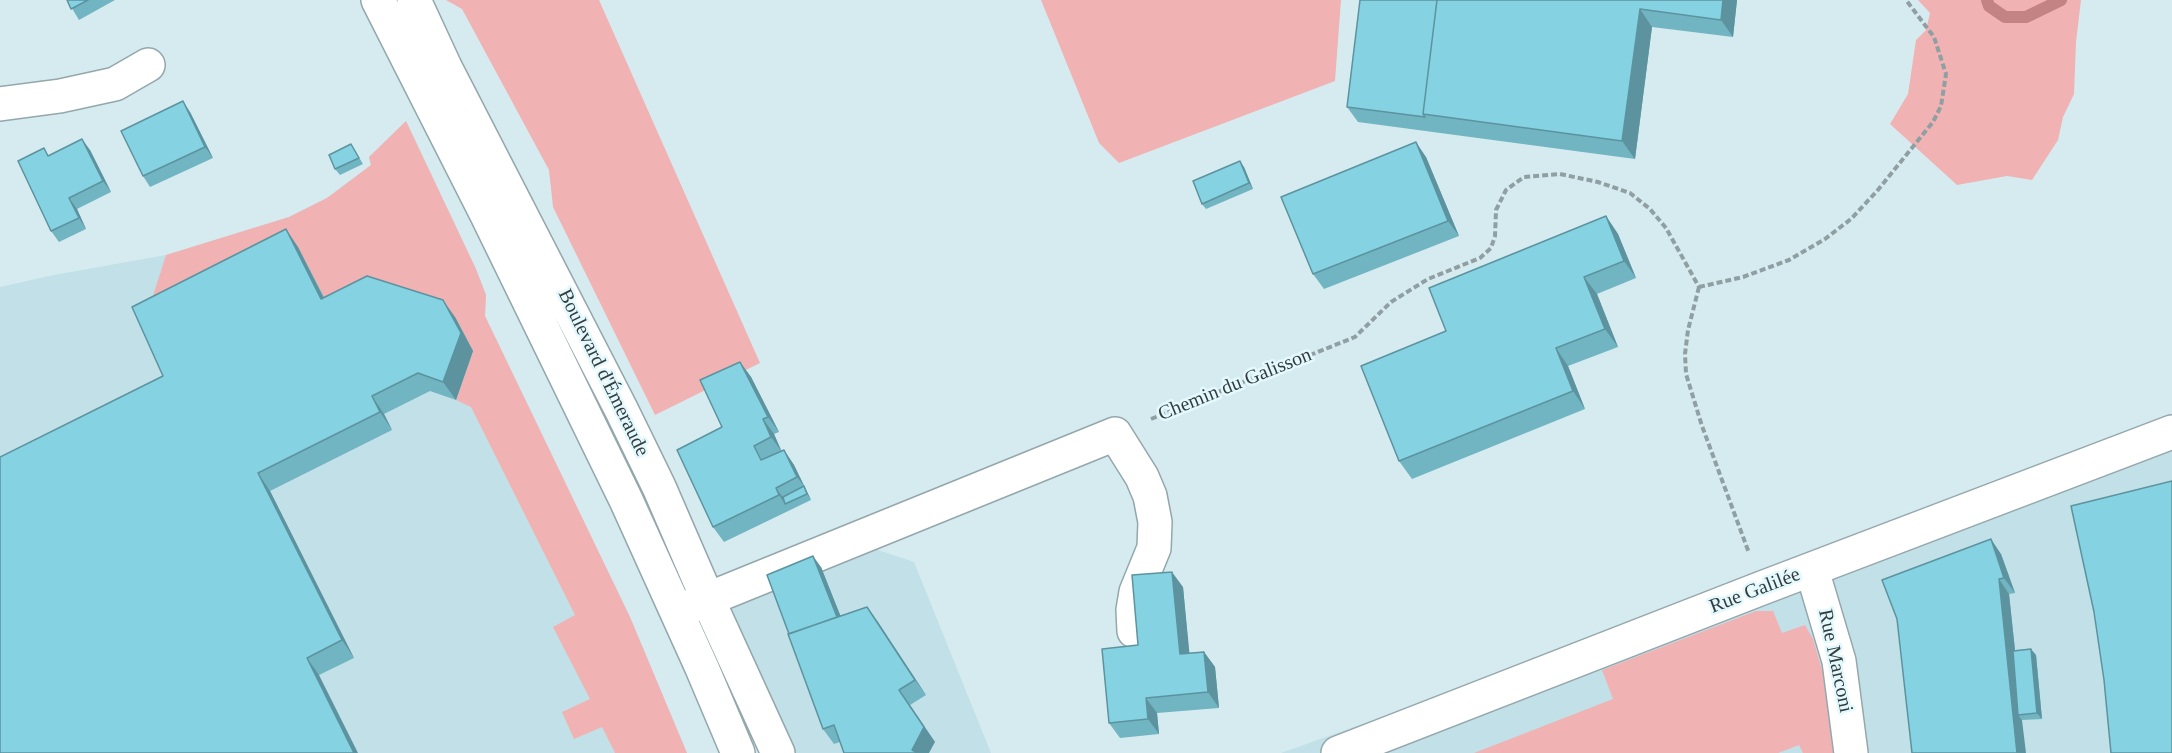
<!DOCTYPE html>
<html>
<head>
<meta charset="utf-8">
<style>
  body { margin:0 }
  canvas { display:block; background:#d6ebf0 }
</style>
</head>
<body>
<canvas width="2172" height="753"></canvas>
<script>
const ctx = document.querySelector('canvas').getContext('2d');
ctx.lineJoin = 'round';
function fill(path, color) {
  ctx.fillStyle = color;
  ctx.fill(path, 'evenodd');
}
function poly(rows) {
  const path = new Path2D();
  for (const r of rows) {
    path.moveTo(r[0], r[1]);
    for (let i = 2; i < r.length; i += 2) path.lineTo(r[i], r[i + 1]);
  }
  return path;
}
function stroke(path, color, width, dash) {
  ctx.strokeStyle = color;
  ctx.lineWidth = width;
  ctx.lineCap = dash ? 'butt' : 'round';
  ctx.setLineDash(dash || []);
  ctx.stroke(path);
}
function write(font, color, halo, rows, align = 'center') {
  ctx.font = font + ' "Times New Roman",serif';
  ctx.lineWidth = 5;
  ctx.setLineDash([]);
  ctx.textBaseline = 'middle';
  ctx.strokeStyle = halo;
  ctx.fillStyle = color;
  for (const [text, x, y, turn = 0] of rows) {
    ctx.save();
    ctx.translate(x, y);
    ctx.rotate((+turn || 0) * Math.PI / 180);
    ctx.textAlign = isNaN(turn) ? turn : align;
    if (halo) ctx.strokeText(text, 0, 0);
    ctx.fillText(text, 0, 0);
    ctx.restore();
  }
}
fill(poly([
  [406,121,476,269,486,295,485,316,630,617,687,753,0,753,0,287,54,275,166,255,289,217,327,198,371,165,369,157],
  [2172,435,2172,753,1281,753],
  [869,547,914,562,991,753,793,753,730,604]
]), '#c2e0e7');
fill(poly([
  [446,0,599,0,760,363,655,415,553,207,549,170,462,9],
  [1041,0,1341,0,1335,81,1119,163,1099,143],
  [1918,0,2081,0,2076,42,2074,94,2063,117,2058,140,2032,180,2007,176,1957,185,1890,124,1908,94,1916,40,1926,30,1930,13],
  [406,121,476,269,486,295,485,316,630,617,687,753,615,753,602,727,574,739,562,712,590,699,553,627,575,615,471,407,456,400,473,351,144,324,166,255,289,217,327,198,371,165,369,157],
  [1756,611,1773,611,1782,633,1805,625,1813,639,1823,673,1833,753,1803,753,1799,745,1778,753,1474,753,1613,699,1602,670]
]), '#f1b2b3');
stroke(poly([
  [1987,0,1989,6,2005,17,2026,17,2061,0]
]), '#c38284', 12);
const minor = poly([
  [0,104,60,96,115,84,148,65],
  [1812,570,1839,661,1851,753],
  [681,610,1115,434,1142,477,1150,496,1155,522,1154,548,1136,592,1133,610,1134,631],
  [1338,753,1762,588,2172,432]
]);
const major = poly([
  [378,0,487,215,626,500,702,668,738,753],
  [414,0,445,67,621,409,659,487,708,600,778,753]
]);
stroke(minor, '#93a7ac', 36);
stroke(major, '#93a7ac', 36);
stroke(poly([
  [1699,287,1743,277,1789,260,1825,239,1851,219,1877,191,1933,122,1941,106,1946,74,1934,37,1906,0],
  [1699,287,1688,330,1685,354,1686,374,1702,426,1749,553],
  [1151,419,1355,337,1391,302,1428,279,1480,258,1491,248,1495,236,1496,210,1506,190,1524,177,1560,174,1598,182,1630,193,1650,209,1666,228,1699,287]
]), '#8f9fa2', 4, [6, 3]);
stroke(minor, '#fff', 33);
stroke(major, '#fff', 33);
fill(poly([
  [67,0,115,0,79,20],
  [1360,0,1737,0,1733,37,1652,27,1635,159,1358,122,1347,107],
  [190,112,213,158,150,187,143,176],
  [351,144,363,164,340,175,335,169],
  [90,150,111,192,77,209,86,229,59,242,51,231,49,156],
  [1426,157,1459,236,1324,289,1313,274],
  [1244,167,1253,189,1206,209,1202,204],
  [1606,216,1618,234,1636,278,1597,294,1618,347,1568,366,1585,409,1412,479,1399,461],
  [298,247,324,297,455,317,473,351,456,400,430,391,384,414,392,430,270,491,354,658,319,675,0,753,163,376],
  [740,362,751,377,779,432,774,434,781,451,784,450,794,465,811,500,724,542,713,527,722,427],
  [2001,554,2015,593,2009,594,2015,651,2036,655,2042,719,2022,720,1897,619],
  [821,567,840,616,867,607,926,695,910,705,935,742,840,742,834,744,823,729,789,634],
  [1183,587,1189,653,1204,652,1215,667,1219,708,1157,713,1159,734,1120,738,1109,723,1138,645]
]), '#72b5c2');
fill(poly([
  [1723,0,1737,0,1733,37,1721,20],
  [1640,9,1652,27,1635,159,1622,141],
  [183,101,190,112,213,158,205,147],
  [82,139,90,150,111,192,103,181],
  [1416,142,1426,157,1459,236,1448,221],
  [1240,161,1244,167,1253,189,1249,183],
  [69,198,77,209,86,229,79,218],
  [1606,216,1618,234,1636,278,1624,261],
  [286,229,298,247,333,317,321,299],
  [1584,277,1597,294,1618,347,1605,329],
  [443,300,455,317,473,351,456,400,443,382],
  [1556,348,1568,366,1585,409,1573,391],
  [740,362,751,377,779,432,768,417],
  [372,396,384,414,392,430,380,412],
  [763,419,774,434,782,452,771,437],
  [784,450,794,465,811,500,807,494,804,486,797,477],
  [258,473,270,491,354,658,342,640],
  [776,488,787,503,785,504,779,495],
  [1991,539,2001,554,2015,593,2004,578],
  [813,556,821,567,847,632,839,621],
  [1172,572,1183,587,1191,669,1180,654],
  [1999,579,2009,594,2022,715,2018,715,2022,720,2026,753,2017,753],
  [867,607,878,622,926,695,915,680],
  [2031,649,2036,655,2042,719,2037,713],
  [1204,652,1215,667,1219,708,1208,692],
  [307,658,319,675,358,753,354,753],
  [899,690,935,742,929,753,914,753,912,750],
  [1146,698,1157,713,1159,734,1148,719]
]), '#5c939e');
const building = poly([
  [67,0,88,0,71,9,67,0],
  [1360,0,1437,0,1423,114,1425,117,1347,107,1360,0],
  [1437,0,1723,0,1721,20,1640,9,1622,141,1423,114,1437,0],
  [183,101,205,147,143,176,121,131,183,101],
  [82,139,103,181,69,198,79,218,51,231,18,161,44,148,48,156,82,139],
  [1416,142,1448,221,1313,274,1281,197,1416,142],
  [351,144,359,158,335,169,329,155,351,144],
  [1240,161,1249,183,1202,204,1193,181,1240,161],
  [1606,216,1624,261,1584,277,1605,329,1556,348,1573,391,1399,461,1361,366,1446,331,1429,288,1606,216],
  [286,229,321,299,367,276,443,300,461,333,443,382,418,373,372,396,380,412,258,473,342,640,307,658,354,753,0,753,0,457,163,376,132,307,286,229],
  [740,362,768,417,763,419,771,437,754,446,761,460,784,450,797,477,776,488,779,495,713,527,677,450,722,427,700,380,740,362],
  [2172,481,2172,753,2111,753,2104,680,2094,612,2071,506,2172,481],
  [804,486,807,494,785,504,783,497,804,486],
  [1991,539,2004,578,1999,579,2017,753,1912,753,1897,619,1882,580,1991,539],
  [813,556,837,617,789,634,767,575,813,556],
  [1172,572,1180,654,1204,652,1208,692,1146,698,1148,719,1109,723,1102,649,1138,645,1132,575,1172,572],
  [867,607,915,680,899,690,924,727,912,750,918,753,844,753,834,725,823,729,788,634,867,607],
  [2031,649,2037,713,2018,715,2013,651,2031,649]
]);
fill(building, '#84d2e2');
stroke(building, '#5c939e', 1.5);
write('20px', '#343c3e', '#e3f9fd', [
  ["Boulevard d'Émeraude",603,373,64],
  ["Chemin du Galisson",1235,385,-22],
  ["Rue Galilée",1755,591,-21],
  ["Rue Marconi",1835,661,78]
]);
</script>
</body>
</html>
